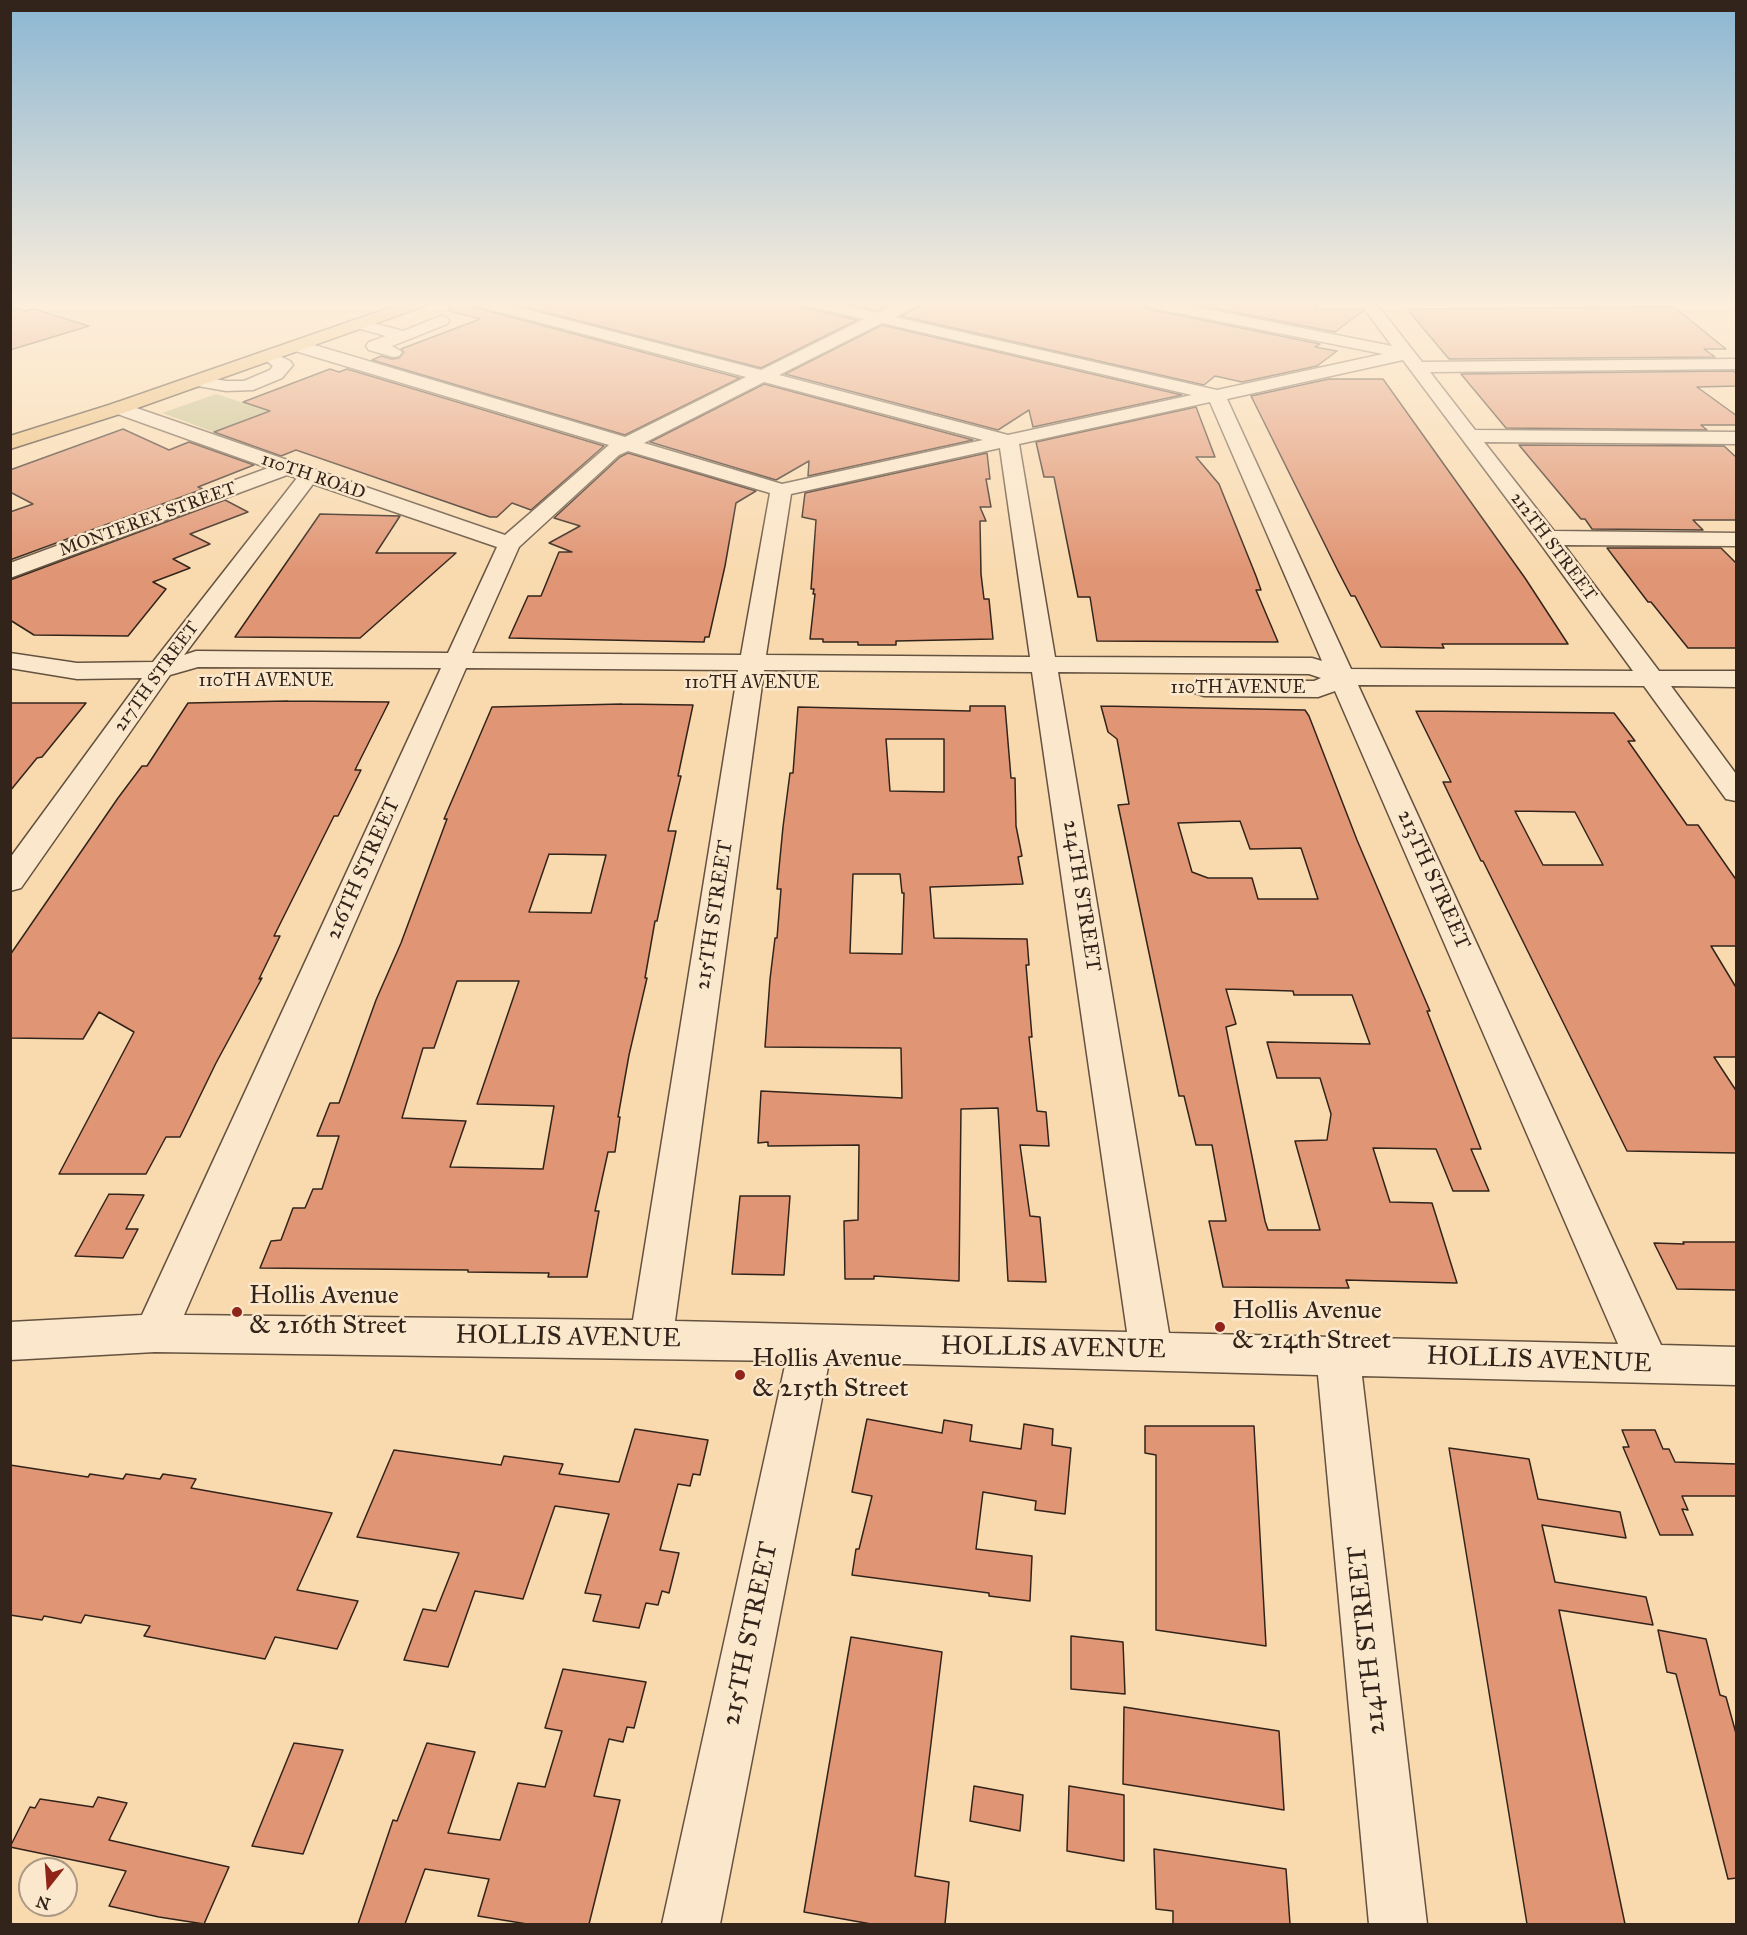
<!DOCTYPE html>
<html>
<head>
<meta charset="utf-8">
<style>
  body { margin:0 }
  #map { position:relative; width:1747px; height:1935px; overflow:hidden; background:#f9daaf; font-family:"IM FELL Great Primer",serif }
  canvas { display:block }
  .frame { position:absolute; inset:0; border:12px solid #32241b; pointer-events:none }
  .north { position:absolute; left:18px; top:1857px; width:60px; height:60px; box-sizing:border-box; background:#fbe7cb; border:2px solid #ab9985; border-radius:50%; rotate:197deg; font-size:16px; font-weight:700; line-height:24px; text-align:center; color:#32241b }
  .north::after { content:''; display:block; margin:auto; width:21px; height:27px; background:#8f2418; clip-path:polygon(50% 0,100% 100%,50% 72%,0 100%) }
</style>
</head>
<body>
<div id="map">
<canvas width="1747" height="1935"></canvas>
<div class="frame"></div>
<div class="north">N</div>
</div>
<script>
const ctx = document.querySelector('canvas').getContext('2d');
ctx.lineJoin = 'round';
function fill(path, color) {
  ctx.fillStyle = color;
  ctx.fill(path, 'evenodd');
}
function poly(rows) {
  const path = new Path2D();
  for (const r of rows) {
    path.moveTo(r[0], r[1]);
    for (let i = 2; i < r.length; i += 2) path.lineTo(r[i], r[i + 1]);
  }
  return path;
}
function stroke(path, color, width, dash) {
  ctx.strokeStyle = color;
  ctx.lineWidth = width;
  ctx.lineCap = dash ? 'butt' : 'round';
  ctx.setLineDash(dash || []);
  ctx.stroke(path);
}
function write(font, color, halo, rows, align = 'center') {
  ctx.font = font + ' "IM FELL Great Primer",serif';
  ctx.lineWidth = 5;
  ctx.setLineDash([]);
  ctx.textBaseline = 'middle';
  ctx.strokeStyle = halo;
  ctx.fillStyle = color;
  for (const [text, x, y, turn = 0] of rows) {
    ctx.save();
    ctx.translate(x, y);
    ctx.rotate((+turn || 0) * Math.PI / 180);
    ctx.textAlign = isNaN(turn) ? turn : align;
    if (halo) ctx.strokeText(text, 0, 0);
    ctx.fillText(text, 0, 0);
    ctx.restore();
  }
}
fill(poly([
  [216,394,269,411,214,432,162,413]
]), '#c1be88');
const building = poly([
  [450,302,470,302,473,307,740,378,625,435,372,360,381,356,392,359,399,358,404,352,401,349,480,319,449,311,450,302],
  [506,302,799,302,802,307,857,320,761,368,506,302],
  [839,302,895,302,878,311,839,302],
  [922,302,1138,302,1148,309,1320,344,1315,347,1337,351,1317,366,1242,382,1215,376,1204,385,901,316,919,307,922,302],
  [1182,302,1324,302,1315,309,1361,309,1363,311,1335,332,1182,302],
  [10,307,25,311,34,309,89,326,10,350,10,307],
  [1674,307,1726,349,1704,349,1715,357,1449,359,1407,309,1674,307],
  [882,325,1182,395,1033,427,1029,410,998,430,785,374,882,325],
  [330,369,339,372,347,369,604,446,531,510,512,503,497,517,490,517,296,450,281,456,214,432,270,411,243,402,330,369],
  [1733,371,1737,374,1737,386,1697,387,1737,416,1737,425,1701,425,1707,430,1506,428,1461,374,1733,371],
  [1329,379,1383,379,1525,578,1568,644,1442,644,1444,648,1381,647,1355,596,1351,596,1338,571,1251,396,1329,379],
  [764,384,973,440,808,476,809,461,776,480,650,442,764,384],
  [1196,407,1215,457,1196,457,1219,484,1256,576,1261,590,1256,590,1278,642,1097,641,1090,597,1078,597,1054,477,1044,477,1036,442,1196,407],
  [123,429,169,450,189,442,254,465,198,487,203,489,10,560,10,512,33,504,10,492,10,470,123,429],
  [1519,445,1724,446,1737,458,1737,520,1693,520,1703,530,1592,529,1585,519,1581,519,1519,445],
  [628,453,756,491,736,503,725,566,709,637,705,637,704,642,509,638,528,596,541,596,559,552,572,552,549,543,580,526,554,518,620,457,628,453],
  [987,453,990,479,986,479,991,507,980,507,986,521,980,521,981,574,984,599,989,599,993,639,896,641,896,645,858,645,858,642,823,642,823,639,810,639,815,594,813,594,814,589,811,589,816,520,802,517,805,493,987,453],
  [225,500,248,512,190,534,210,544,173,559,190,568,153,582,166,589,128,636,34,635,10,620,10,580,225,500],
  [320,514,400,516,376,553,456,553,360,638,235,637,320,514],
  [1607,548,1721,548,1737,564,1737,648,1688,648,1651,602,1648,602,1607,548],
  [288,701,389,702,355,770,361,770,338,816,334,816,274,936,280,936,259,979,262,978,216,1063,180,1137,166,1137,146,1174,59,1174,134,1032,99,1012,83,1039,10,1038,10,955,118,798,142,766,147,766,188,703,288,701],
  [10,703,86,703,42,757,37,758,10,791,10,703],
  [622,704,693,705,678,776,681,776,668,831,676,831,657,921,655,921,645,978,647,978,629,1055,618,1117,620,1117,615,1152,608,1152,595,1211,599,1211,587,1277,548,1277,549,1273,468,1272,468,1270,260,1268,271,1241,281,1240,293,1208,305,1208,313,1189,322,1189,339,1136,317,1136,330,1103,339,1103,376,1000,401,943,447,819,444,819,492,707,622,704],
  [549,854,606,855,591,913,529,912,549,854],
  [457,981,519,981,477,1104,554,1106,543,1169,450,1167,466,1121,402,1118,423,1048,434,1048,457,981],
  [970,706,1005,706,1011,778,1015,778,1016,826,1022,856,1018,857,1023,884,930,887,934,938,1027,939,1029,965,1026,965,1032,1037,1029,1037,1037,1111,1046,1112,1049,1146,1020,1145,1030,1216,1040,1217,1046,1282,1008,1281,998,1108,961,1109,959,1281,874,1276,874,1279,845,1279,844,1221,858,1220,859,1145,768,1146,768,1142,758,1143,761,1091,902,1098,901,1048,765,1047,770,979,775,938,777,938,781,889,777,889,783,827,790,773,793,773,798,707,970,711,970,706],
  [886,739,944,739,944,792,890,791,886,739],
  [853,874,900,874,902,893,904,893,902,954,850,953,853,874],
  [1101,706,1305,710,1309,716,1357,840,1430,1011,1427,1011,1481,1149,1471,1149,1489,1191,1453,1191,1436,1149,1373,1148,1390,1202,1432,1203,1457,1283,1346,1280,1349,1288,1223,1287,1209,1221,1226,1221,1212,1145,1196,1145,1184,1096,1179,1096,1118,805,1129,804,1117,739,1108,732,1101,706],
  [1240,821,1250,849,1301,848,1318,899,1258,899,1252,878,1208,878,1192,872,1178,823,1240,821],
  [1226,989,1293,991,1294,995,1352,995,1370,1044,1267,1042,1277,1078,1320,1078,1331,1114,1327,1140,1295,1141,1320,1230,1268,1230,1265,1221,1226,1027,1236,1024,1226,989],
  [1416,711,1614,713,1635,741,1628,741,1687,825,1698,825,1737,881,1737,946,1711,946,1737,989,1737,1057,1714,1057,1737,1092,1737,1153,1627,1151,1483,861,1481,861,1443,782,1451,782,1416,711],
  [1515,811,1575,812,1603,865,1543,865,1515,811],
  [109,1194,144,1195,126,1229,138,1229,123,1258,75,1256,109,1194],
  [740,1196,790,1196,784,1275,732,1274,740,1196],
  [1683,1242,1737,1242,1737,1290,1677,1289,1654,1243,1684,1244,1683,1242],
  [867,1419,942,1433,944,1420,972,1425,970,1441,1021,1449,1024,1424,1053,1429,1052,1445,1071,1448,1065,1514,1035,1510,1036,1501,983,1492,976,1549,1032,1556,1030,1601,989,1596,989,1593,852,1575,856,1549,859,1549,872,1496,852,1492,867,1419],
  [1145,1426,1254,1426,1266,1646,1156,1630,1156,1455,1145,1453,1145,1426],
  [635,1429,708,1440,700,1475,693,1474,690,1486,678,1484,660,1550,679,1553,669,1593,662,1591,658,1605,646,1603,639,1628,593,1621,601,1595,585,1593,609,1514,555,1506,523,1599,475,1591,448,1667,404,1660,423,1609,436,1611,459,1553,357,1537,394,1450,501,1465,504,1456,563,1464,559,1474,619,1482,635,1429],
  [1622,1430,1655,1430,1663,1449,1669,1449,1675,1462,1737,1464,1737,1496,1682,1496,1688,1510,1682,1509,1693,1535,1660,1535,1623,1447,1629,1447,1622,1430],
  [1449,1448,1529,1459,1538,1499,1620,1512,1626,1538,1542,1525,1555,1582,1646,1597,1653,1625,1559,1610,1625,1924,1527,1924,1449,1448],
  [10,1465,88,1477,90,1474,123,1479,126,1474,160,1479,163,1474,196,1479,191,1488,332,1513,297,1590,358,1601,337,1649,275,1637,265,1659,144,1636,150,1626,85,1615,81,1623,44,1616,42,1620,10,1615,10,1465],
  [1658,1630,1706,1639,1720,1695,1726,1697,1737,1737,1737,1878,1728,1879,1676,1674,1667,1672,1658,1630],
  [1071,1636,1123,1642,1125,1694,1071,1689,1071,1636],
  [851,1637,942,1652,915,1876,949,1882,945,1924,871,1924,804,1912,851,1637],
  [563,1669,646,1682,634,1728,627,1727,623,1742,609,1739,594,1796,620,1800,589,1924,527,1924,478,1916,489,1879,425,1869,405,1924,358,1924,393,1820,397,1821,427,1743,475,1752,448,1833,500,1840,518,1783,545,1787,562,1731,545,1728,563,1669],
  [1124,1707,1279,1731,1284,1810,1123,1784,1124,1707],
  [294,1743,343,1750,303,1854,252,1846,294,1743],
  [974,1786,1023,1795,1020,1831,970,1821,974,1786],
  [1069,1786,1124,1795,1124,1861,1067,1851,1069,1786],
  [98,1797,127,1803,109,1840,229,1867,204,1924,159,1917,109,1906,126,1871,10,1847,30,1807,35,1808,40,1799,93,1807,98,1797],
  [1154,1849,1286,1869,1290,1924,1173,1924,1173,1911,1156,1909,1154,1849]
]);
fill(building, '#e09574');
stroke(building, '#32241b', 1.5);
const minor = poly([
  [472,302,498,302,761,370,864,319,803,305,801,302,829,302,878,313,900,302,920,302,918,305,895,317,1217,390,1383,354,1148,307,1140,302,1171,302,1392,346,1359,302,1375,302,1422,362,1736,359,1736,369,1430,372,1475,430,1736,432,1736,444,1484,442,1554,531,1736,533,1736,546,1564,545,1659,671,1736,671,1736,687,1671,686,1736,774,1736,801,1726,799,1644,686,1358,685,1661,1345,1736,1347,1736,1385,1362,1376,1427,1924,1369,1924,1318,1375,829,1362,720,1924,662,1924,786,1361,155,1352,10,1360,10,1322,142,1315,441,668,198,667,170,675,21,888,10,891,10,858,142,678,77,679,10,668,10,653,77,663,153,662,297,478,287,475,10,578,10,563,268,468,112,412,110,408,112,404,119,402,505,535,609,445,292,350,289,346,292,342,304,342,625,437,746,377,474,305,472,302],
  [882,323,1192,395,1008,435,779,375,882,323],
  [1403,360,1540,543,1633,671,1351,669,1227,399,1403,360],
  [764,382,983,440,782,484,644,443,764,382],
  [1210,402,1322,661,1312,658,1055,657,1019,444,1210,402],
  [1000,448,1030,657,766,655,791,494,1000,448],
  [628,451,770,493,741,655,472,653,519,547,619,455,628,451],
  [313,484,497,547,448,653,196,651,184,655,313,484],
  [466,668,738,670,633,1320,184,1315,466,668],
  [764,670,1032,672,1127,1332,675,1321,764,670],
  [1058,672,1309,674,1321,678,1314,681,1204,680,1195,683,1191,688,1195,693,1204,696,1318,697,1335,691,1618,1344,1169,1333,1058,672],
  [441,316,447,318,449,321,447,324,392,346,402,352,399,356,393,357,369,350,366,346,369,342,386,336,353,327,351,324,359,319,403,331,441,316],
  [269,351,290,361,293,365,282,378,253,390,226,391,192,385,189,381,192,377,198,376,226,381,244,381,270,370,273,366,260,356,263,352,269,351]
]);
const major = poly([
  [406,302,429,302,427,305,126,412,10,449,10,436,112,404,406,302]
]);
stroke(minor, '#645240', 3);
stroke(major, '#32241b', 3);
fill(minor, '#fbe7cb');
fill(major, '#ecbd78');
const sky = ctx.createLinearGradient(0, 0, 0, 573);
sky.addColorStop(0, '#8bb6d2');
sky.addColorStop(0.53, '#fceedb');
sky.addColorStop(1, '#fceedb00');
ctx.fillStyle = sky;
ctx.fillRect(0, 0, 1747, 573);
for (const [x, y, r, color] of [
  [237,1312,6,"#8f2418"],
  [1220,1327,6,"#8f2418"],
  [740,1375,6,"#8f2418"]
]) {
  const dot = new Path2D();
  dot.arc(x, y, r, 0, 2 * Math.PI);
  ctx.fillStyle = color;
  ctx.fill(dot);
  stroke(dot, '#fbe7cb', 2);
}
write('18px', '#32241b', '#fbe7cb', [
  ["110TH ROAD",313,477,19],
  ["MONTEREY STREET",148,520,-20],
  ["212TH STREET",1553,547,53],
  ["217TH STREET",157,677,-54],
  ["110TH AVENUE",266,682],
  ["110TH AVENUE",752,684],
  ["110TH AVENUE",1238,689]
]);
write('21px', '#32241b', '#fbe7cb', [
  ["216TH STREET",364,869,-66],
  ["213TH STREET",1433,880,66],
  ["214TH STREET",1081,896,81],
  ["215TH STREET",715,915,-81]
]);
write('26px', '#32241b', '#fbe7cb', [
  ["Hollis Avenue",249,1297],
  ["& 216th Street",249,1327],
  ["Hollis Avenue",1232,1312],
  ["& 214th Street",1232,1342],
  ["Hollis Avenue",752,1360],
  ["& 215th Street",752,1390]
], 'left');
write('26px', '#32241b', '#fbe7cb', [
  ["HOLLIS AVENUE",568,1338,1],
  ["HOLLIS AVENUE",1053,1349,1],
  ["HOLLIS AVENUE",1539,1361,2],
  ["215TH STREET",751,1634,-78],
  ["214TH STREET",1368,1640,-96]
]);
</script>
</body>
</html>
